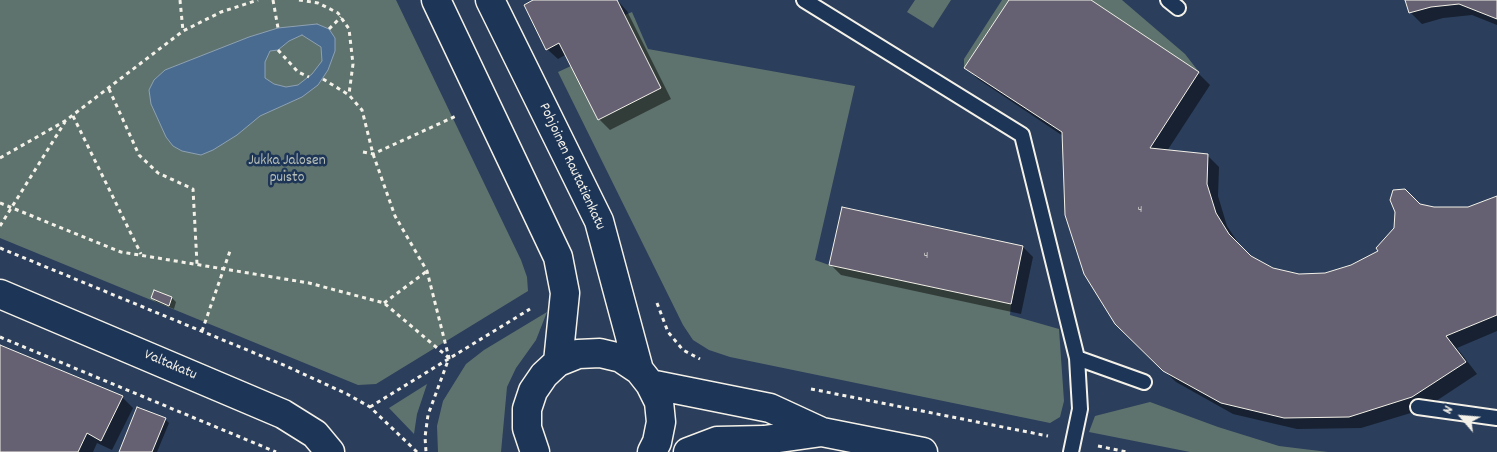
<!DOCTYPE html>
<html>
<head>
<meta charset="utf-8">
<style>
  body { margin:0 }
  #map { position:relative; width:1497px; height:452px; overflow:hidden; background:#2b3e5c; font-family:Dekko,sans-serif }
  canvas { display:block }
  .north { position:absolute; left:1437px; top:392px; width:50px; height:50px; -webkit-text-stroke:4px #1d3557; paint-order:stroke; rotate:297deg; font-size:14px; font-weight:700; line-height:20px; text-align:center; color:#f4f1e8 }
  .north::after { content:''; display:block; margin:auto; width:18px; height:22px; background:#f4f1e8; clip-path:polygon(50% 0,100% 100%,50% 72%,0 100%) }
</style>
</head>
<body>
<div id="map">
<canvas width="1497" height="452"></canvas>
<div class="north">N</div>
</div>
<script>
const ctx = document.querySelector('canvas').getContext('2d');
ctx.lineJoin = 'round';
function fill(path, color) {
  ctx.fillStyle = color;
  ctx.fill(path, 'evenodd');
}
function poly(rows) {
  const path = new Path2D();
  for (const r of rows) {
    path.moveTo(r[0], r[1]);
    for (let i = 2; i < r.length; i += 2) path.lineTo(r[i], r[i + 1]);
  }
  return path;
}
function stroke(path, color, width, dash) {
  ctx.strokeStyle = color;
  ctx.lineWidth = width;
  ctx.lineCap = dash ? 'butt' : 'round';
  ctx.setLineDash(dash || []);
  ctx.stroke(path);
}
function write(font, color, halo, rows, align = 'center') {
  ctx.font = font + ' Dekko,sans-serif';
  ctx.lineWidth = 5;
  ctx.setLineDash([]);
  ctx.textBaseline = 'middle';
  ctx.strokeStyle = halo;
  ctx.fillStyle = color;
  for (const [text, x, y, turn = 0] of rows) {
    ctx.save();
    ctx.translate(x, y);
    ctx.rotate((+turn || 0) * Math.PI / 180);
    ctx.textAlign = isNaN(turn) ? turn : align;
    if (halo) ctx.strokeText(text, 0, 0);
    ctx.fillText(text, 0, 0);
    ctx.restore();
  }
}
fill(poly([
  [0,0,396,0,521,260,527,277,528,291,376,384,358,385,0,238],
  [915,0,951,0,933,28,907,12],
  [1002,0,1009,0,964,68,964,59],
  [1091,0,1122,0,1185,54,1199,72],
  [632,12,648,49,855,86,815,260,829,265,1011,304,1010,315,1059,329,1064,401,1060,417,1050,423,730,357,709,350,693,340,683,325,558,72,571,66,598,120,661,88,625,15],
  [547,312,536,340,516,368,507,387,501,452,438,452,437,426,443,401,466,364,484,350],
  [427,384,417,414,414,434,389,408],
  [1150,402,1218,427,1279,446,1328,452,1190,452,1089,432,1095,416]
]), '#5f736e');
const water = poly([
  [317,24,329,29,335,38,335,51,328,70,318,85,302,97,260,116,237,135,213,150,201,155,182,151,173,146,166,137,151,104,149,90,154,80,165,70,249,37,278,28,317,24],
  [302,35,321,47,322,61,312,74,298,85,286,87,274,84,265,78,265,62,270,51,278,50,289,41,302,35]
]);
fill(water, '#496b8f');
stroke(water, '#8da1b3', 1);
fill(poly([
  [534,0,617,0,627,11,671,99,610,130,599,119,567,54,558,59,547,49],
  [1010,0,1089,0,1198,73,1210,85,1167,151,1208,156,1219,167,1218,196,1227,226,1241,247,1251,258,1286,273,1299,275,1326,274,1351,267,1380,252,1420,205,1434,208,1468,208,1497,198,1497,331,1457,348,1477,374,1424,409,1361,428,1297,429,1233,414,1176,382,1128,336,1063,136,978,79,966,68],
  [1406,0,1497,0,1497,25,1472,15,1443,18,1422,24,1410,12],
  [843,208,1023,247,1033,257,1021,314,841,275,831,265],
  [152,298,172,298,176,302,174,309,156,302],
  [0,347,122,397,133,408,112,450,97,443,93,452,0,452],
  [165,419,169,423,157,452,120,452]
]), '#0007');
const building = poly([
  [533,0,617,0,661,88,598,120,559,43,546,50,524,5,533,0],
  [1009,0,1091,0,1199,72,1150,148,1208,154,1207,184,1216,213,1229,234,1251,256,1273,268,1299,274,1325,273,1351,265,1378,251,1376,248,1394,228,1395,212,1390,200,1393,190,1405,189,1420,204,1434,207,1468,207,1497,196,1497,315,1446,336,1466,362,1412,397,1349,417,1284,418,1221,403,1163,371,1115,324,1084,274,1065,215,1062,132,964,68,1009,0],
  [1405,0,1497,0,1497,19,1459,4,1431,7,1409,13,1405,0],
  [842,207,1023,246,1011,304,829,265,842,207],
  [154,290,172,297,169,306,151,298,154,290],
  [0,345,123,396,101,441,87,433,78,452,0,452,0,345],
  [137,407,166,418,152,452,119,452,137,407]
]);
fill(building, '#656172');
stroke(building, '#f4f1e8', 1);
const service = poly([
  [804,0,1022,135,1077,358,1080,409,1071,452],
  [1168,0,1178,8],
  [1077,358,1144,382],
  [1418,407,1497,418]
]);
const tertiary = poly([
  [436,0,558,257,565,293,558,362],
  [490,0,599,221,639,370],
  [0,294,283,414,315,434,330,452],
  [650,384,770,408,822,432,923,452],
  [535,452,527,428,527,409,533,391,544,375,558,362,578,354,600,353,621,358,639,370,650,384,659,402,661,422,657,442,652,452],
  [688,452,717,441,764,440,822,432]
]);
stroke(service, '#f4f1e8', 18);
stroke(tertiary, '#f4f1e8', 31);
stroke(poly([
  [180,0,183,31],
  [273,0,278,28],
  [299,0,318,3,338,13,349,29,353,64,349,94],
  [329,29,341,17],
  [278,50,298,72,309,77],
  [323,79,349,95,362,110,373,154,395,216,427,271,449,358,428,415,425,437,426,452],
  [109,89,139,155,158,173,193,189,197,264],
  [73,116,141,254],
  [363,152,373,154,456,116],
  [0,158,65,121,183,31,221,12,258,0],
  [0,203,121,252,309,283,384,303,449,358],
  [0,226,65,122],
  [0,248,286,366,347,394,370,407,417,452],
  [384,303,427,271],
  [657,303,668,332,683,350,700,359],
  [202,331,230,251],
  [0,337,276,452],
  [811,389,1048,436],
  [370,407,530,309],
  [1098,446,1127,452]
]), '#f4f1e8', 3, [4, 4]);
stroke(service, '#1d3557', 14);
stroke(tertiary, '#1d3557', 28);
write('12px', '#d0cdca', null, [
  ["4",1140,210],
  ["4",926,256]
]);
write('15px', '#b8bfb7', '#1d3557', [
  ["Jukka Jalosen",287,162],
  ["puisto",287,179]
]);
write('15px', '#f4f1e8', '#1d3557', [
  ["Pohjoinen Rautatienkatu",571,167,65],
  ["Valtakatu",170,366,23]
]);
</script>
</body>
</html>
